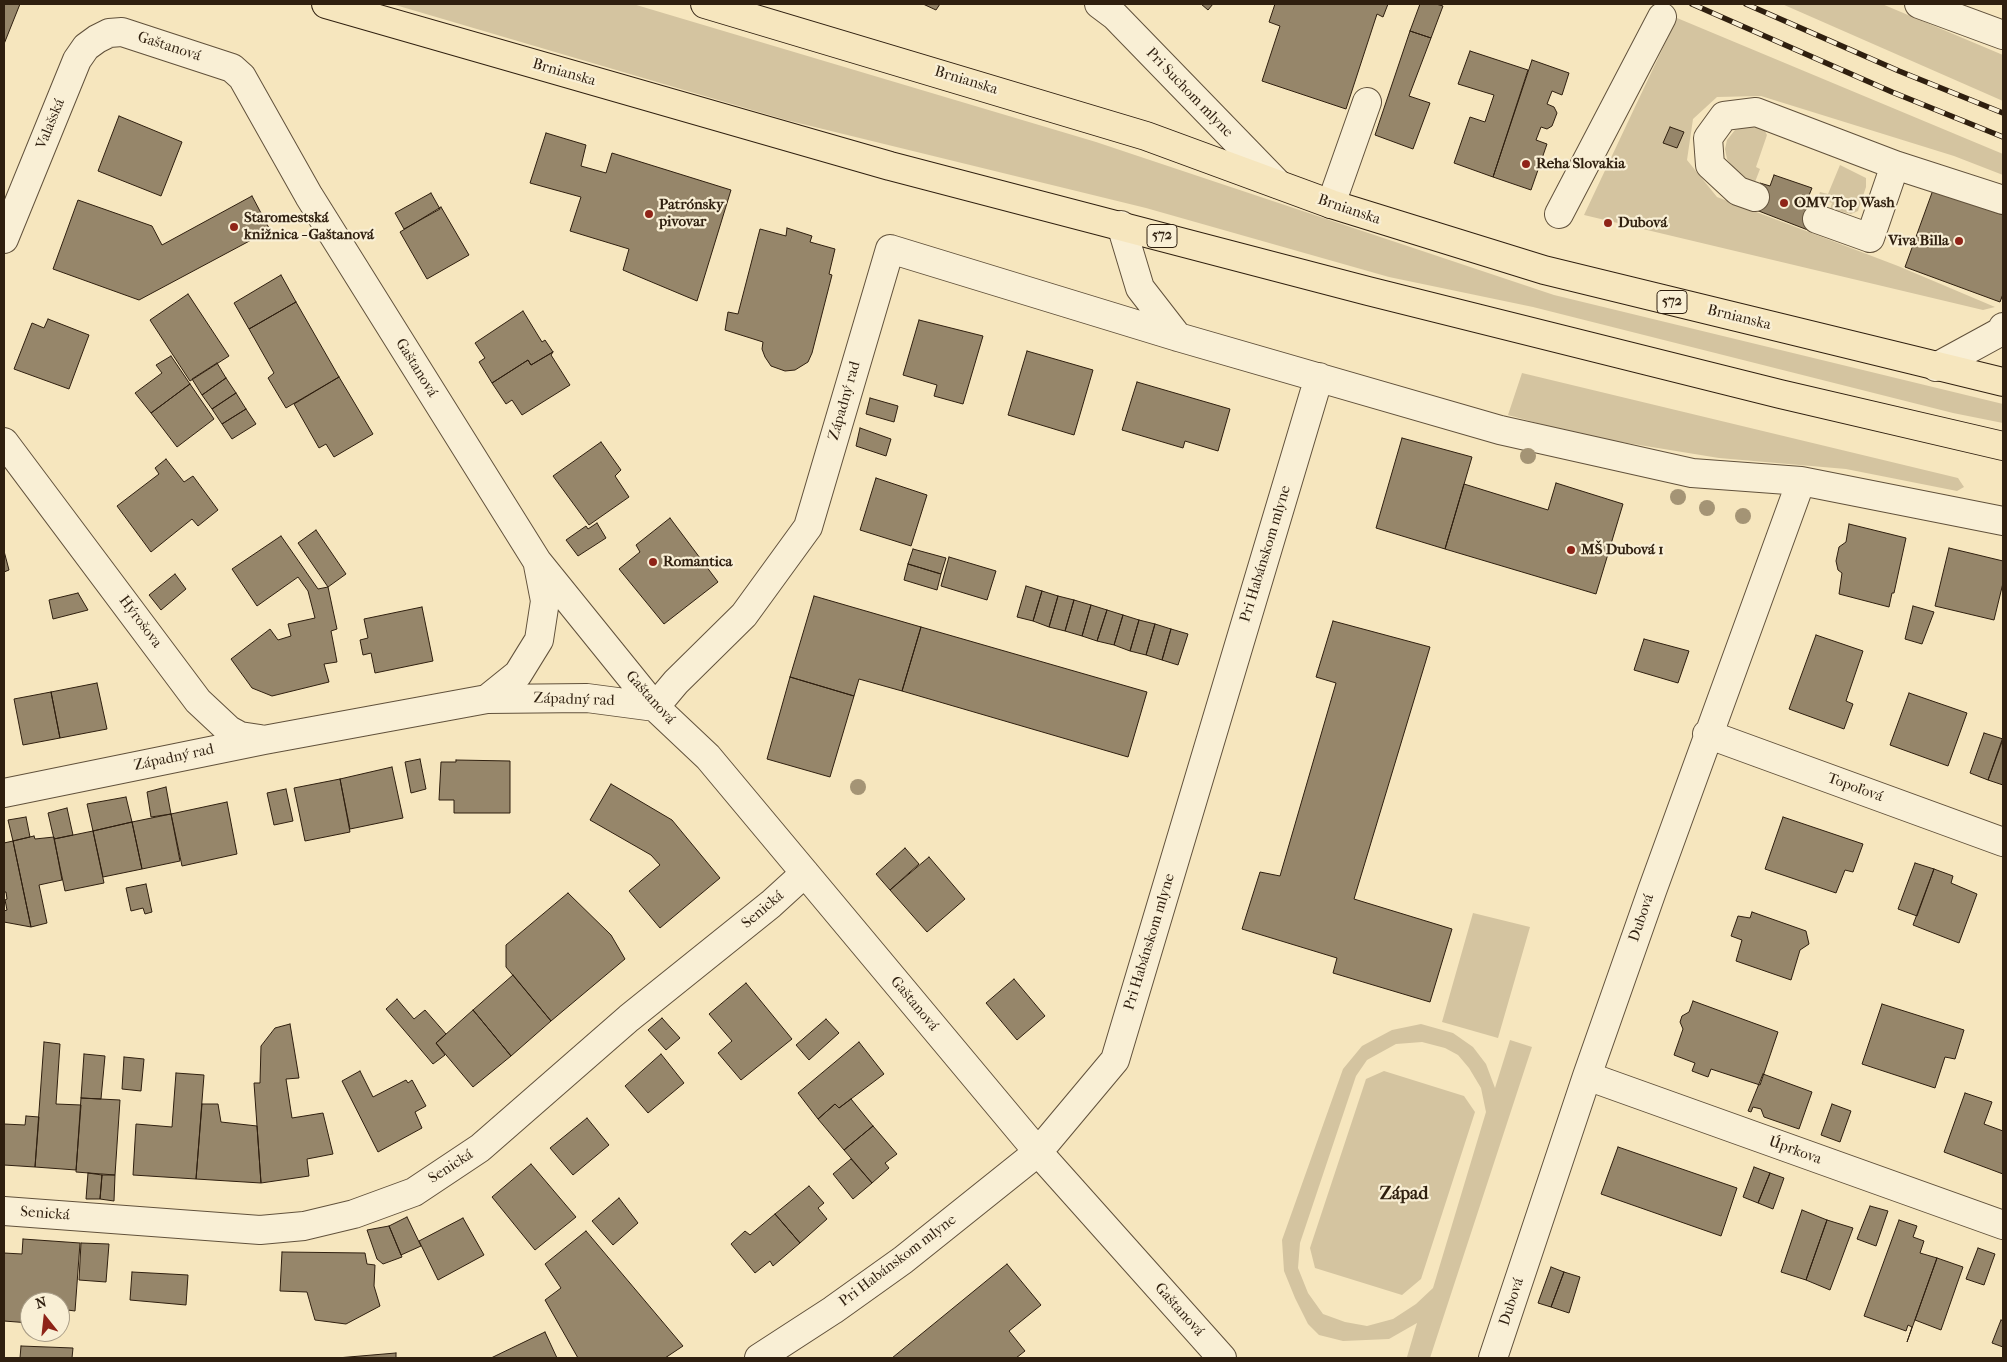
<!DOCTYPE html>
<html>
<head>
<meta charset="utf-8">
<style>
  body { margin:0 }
  #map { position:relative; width:2007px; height:1362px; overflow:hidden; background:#f6e6be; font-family:"IM FELL French Canon",serif }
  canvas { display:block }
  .frame { position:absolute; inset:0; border:5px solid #2f1f0f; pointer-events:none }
  .north { position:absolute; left:20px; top:1292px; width:50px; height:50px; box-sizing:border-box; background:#f9efd5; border:1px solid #a89c86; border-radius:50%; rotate:344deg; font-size:14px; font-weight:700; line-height:20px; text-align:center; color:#2f1f0f }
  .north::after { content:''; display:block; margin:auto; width:18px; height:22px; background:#8f2418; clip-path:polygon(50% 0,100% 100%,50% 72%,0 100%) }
</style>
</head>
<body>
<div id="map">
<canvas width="2007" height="1362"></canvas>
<div class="frame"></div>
<div class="north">N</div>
</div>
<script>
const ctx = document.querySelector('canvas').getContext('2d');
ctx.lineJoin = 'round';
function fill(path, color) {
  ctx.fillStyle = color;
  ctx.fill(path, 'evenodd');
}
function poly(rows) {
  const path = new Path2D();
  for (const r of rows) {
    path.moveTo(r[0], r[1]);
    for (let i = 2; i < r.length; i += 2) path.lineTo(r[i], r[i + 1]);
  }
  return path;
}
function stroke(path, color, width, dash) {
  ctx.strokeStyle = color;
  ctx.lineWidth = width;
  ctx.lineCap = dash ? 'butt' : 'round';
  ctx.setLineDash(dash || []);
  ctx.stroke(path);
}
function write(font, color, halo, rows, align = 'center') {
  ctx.font = font + ' "IM FELL French Canon",serif';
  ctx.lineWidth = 4.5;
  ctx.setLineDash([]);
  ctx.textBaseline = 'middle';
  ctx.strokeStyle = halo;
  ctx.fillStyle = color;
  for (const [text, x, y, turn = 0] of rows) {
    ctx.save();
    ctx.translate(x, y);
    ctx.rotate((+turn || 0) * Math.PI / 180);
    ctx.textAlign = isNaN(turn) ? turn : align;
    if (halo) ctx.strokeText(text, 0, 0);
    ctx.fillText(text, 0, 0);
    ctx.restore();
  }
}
fill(poly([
  [392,4,633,4,1096,142,1554,295,2003,404,2003,423,1953,413,1533,307,1389,277,1146,208,786,120],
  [1782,4,1882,4,2003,55,2003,101],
  [1677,18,2003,154,2003,175,1954,156,1761,96,1717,97,1693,119,1687,160,1717,197,1898,266,1995,307,1983,310,1584,215],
  [1749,126,1764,129,1767,135,1756,167,1760,169,1755,182,1737,175,1727,159,1725,149,1727,140,1735,130],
  [1840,165,1866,178,1866,187,1858,211,1851,214,1830,209,1832,203,1818,198,1820,192,1828,194],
  [1522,373,1958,478,1964,487,1957,491,1846,469,1719,458,1584,436,1508,415],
  [1473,913,1530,927,1498,1038,1442,1022],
  [1421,1024,1453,1033,1473,1047,1486,1064,1495,1088,1510,1040,1532,1047,1430,1358,1411,1358,1407,1357,1417,1323,1389,1339,1343,1341,1319,1335,1308,1324,1295,1298,1284,1271,1282,1240,1343,1069,1362,1046,1392,1030],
  [1422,1042,1445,1048,1458,1055,1469,1068,1481,1088,1486,1112,1433,1288,1416,1304,1393,1319,1367,1326,1345,1322,1323,1314,1308,1293,1298,1268,1300,1243,1356,1076,1367,1060,1396,1044],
  [1384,1071,1464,1096,1475,1112,1421,1279,1402,1295,1315,1268,1310,1248,1366,1079]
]), '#d4c4a0');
const building = poly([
  [4,4,20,4,4,44,4,4],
  [923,4,940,4,936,10,923,4],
  [1201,4,1213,4,1208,10,1201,4],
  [1275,4,1388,4,1383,17,1377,14,1346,109,1262,81,1280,26,1269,22,1275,4],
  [1420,4,1436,4,1443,6,1431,38,1410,31,1420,4],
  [1410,31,1431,38,1409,96,1430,103,1413,149,1375,135,1410,31],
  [1470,51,1528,70,1493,177,1454,163,1470,117,1485,122,1494,95,1458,84,1470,51],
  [1532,60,1569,73,1562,95,1552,91,1547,104,1554,107,1557,113,1552,126,1547,129,1541,127,1536,140,1547,144,1531,190,1493,177,1532,60],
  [119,116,182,142,161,196,98,171,119,116],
  [1670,127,1684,132,1677,148,1663,143,1670,127],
  [546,133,586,145,581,166,606,173,612,153,731,190,697,301,623,270,629,249,570,231,581,197,530,183,546,133],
  [1774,175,1812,188,1807,200,1823,206,1813,232,1751,208,1760,183,1770,186,1774,175],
  [1933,190,2003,215,2003,294,2000,302,1905,267,1933,190],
  [431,193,440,209,404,229,395,213,431,193],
  [252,196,270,230,139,300,53,269,78,200,152,226,162,245,252,196],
  [441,207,469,255,427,279,400,232,441,207],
  [787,228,812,236,810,242,835,249,829,274,832,275,812,353,808,362,795,370,785,371,771,366,765,357,762,349,763,342,725,330,728,312,738,314,760,229,786,236,787,228],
  [281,275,296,302,249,329,234,303,281,275],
  [188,294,229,356,190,381,150,320,188,294],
  [296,302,339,377,286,408,268,378,274,373,249,329,296,302],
  [523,311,542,342,545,340,553,352,531,365,528,360,492,383,479,362,485,358,475,343,523,311],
  [48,319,89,335,69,389,14,369,32,323,44,328,48,319],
  [919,320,983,336,963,404,934,396,937,385,903,375,919,320],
  [1027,351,1093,370,1074,435,1008,415,1027,351],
  [553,352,551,355,570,385,522,415,512,400,506,404,492,383,528,360,531,365,553,352],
  [171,356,190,384,151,413,135,393,162,373,156,365,171,356],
  [217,363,226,378,202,395,192,379,217,363],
  [339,377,373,434,334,457,326,444,319,448,294,404,339,377],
  [226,378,236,393,212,409,202,395,226,378],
  [1137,382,1230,409,1218,451,1185,441,1183,448,1122,430,1137,382],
  [190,384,214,419,177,447,151,413,190,384],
  [236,393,246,409,222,424,212,409,236,393],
  [870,398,898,406,894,422,866,414,870,398],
  [246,409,256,424,232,439,222,424,246,409],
  [860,428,891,439,886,456,856,446,860,428],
  [1402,438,1472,457,1445,549,1376,528,1402,438],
  [601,442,621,470,615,476,629,497,589,525,553,476,601,442],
  [166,459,184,482,193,476,218,510,198,526,192,519,151,552,117,506,159,474,155,468,166,459],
  [876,478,927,495,911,546,860,530,876,478],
  [1556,483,1623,504,1596,594,1445,549,1464,484,1548,510,1556,483],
  [670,518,718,582,664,624,619,569,640,552,636,545,670,518],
  [597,523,606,538,578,556,566,540,586,526,588,529,597,523],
  [1849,524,1906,538,1894,593,1892,593,1889,607,1839,594,1842,573,1838,570,1836,561,1839,547,1846,542,1849,524],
  [316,530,346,574,328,587,298,543,316,530],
  [281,536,318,589,328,587,337,629,331,631,337,662,324,664,329,682,272,696,252,688,231,659,270,629,278,640,291,636,288,624,315,618,308,591,298,577,257,606,232,569,281,536],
  [1949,548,2003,561,2003,583,1994,620,1935,606,1949,548],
  [913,549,946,558,941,574,908,564,913,549],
  [4,551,9,570,4,572,4,551],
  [949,557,996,571,987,600,941,586,949,557],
  [908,564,941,574,937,590,904,580,908,564],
  [175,574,186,589,161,610,149,595,175,574],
  [1026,586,1042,591,1033,621,1017,617,1026,586],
  [1042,591,1058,596,1049,627,1033,621,1042,591],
  [78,593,88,610,53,619,49,600,78,593],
  [814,596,921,627,902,691,859,679,854,696,790,677,814,596],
  [1058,596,1074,600,1065,631,1049,627,1058,596],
  [1074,600,1091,605,1082,636,1065,631,1074,600],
  [1091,605,1107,610,1097,641,1082,636,1091,605],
  [1913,606,1934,612,1922,644,1905,639,1913,606],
  [422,607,433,661,375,673,371,653,363,655,360,640,368,638,364,619,422,607],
  [1107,610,1123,615,1114,645,1097,641,1107,610],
  [1123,615,1139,620,1130,651,1114,645,1123,615],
  [1139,620,1155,624,1146,655,1130,651,1139,620],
  [1333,621,1430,647,1354,899,1452,929,1430,1002,1333,973,1337,958,1242,929,1260,872,1280,876,1336,683,1316,677,1333,621],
  [1155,624,1171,629,1162,660,1146,655,1155,624],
  [921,627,1147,692,1128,757,902,691,921,627],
  [1171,629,1188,634,1178,665,1162,660,1171,629],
  [1816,635,1863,651,1846,701,1853,704,1844,729,1789,709,1816,635],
  [1644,639,1689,651,1678,683,1634,670,1644,639],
  [790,677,854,696,830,777,767,759,790,677],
  [97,683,107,729,60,738,51,692,97,683],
  [51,692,60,738,23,745,14,699,51,692],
  [1909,693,1967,713,1948,766,1890,745,1909,693],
  [1984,733,2003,739,1988,780,1970,773,1984,733],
  [2003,737,2003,785,1988,780,2003,737],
  [420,759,426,789,411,793,405,762,420,759],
  [456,760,510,761,510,813,454,813,454,800,439,800,441,762,456,762,456,760],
  [392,767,403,818,350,829,340,779,392,767],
  [340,779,350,832,305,841,294,788,340,779],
  [611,784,672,820,720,878,660,928,629,891,660,865,651,855,590,820,611,784],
  [166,787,171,814,151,817,147,792,166,787],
  [286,789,293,821,274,825,267,793,286,789],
  [126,797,132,822,93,831,87,804,126,797],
  [227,802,237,854,182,866,171,814,227,802],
  [67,808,73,835,54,839,48,813,67,808],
  [171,814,180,861,142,869,132,822,171,814],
  [26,817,30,837,13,841,8,820,26,817],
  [1783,817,1863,844,1853,872,1845,870,1836,893,1765,869,1783,817],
  [132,822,142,869,103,877,93,831,132,822],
  [93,831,104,883,65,891,54,839,93,831],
  [34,836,35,839,54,837,62,880,39,885,47,923,31,927,13,841,34,836],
  [13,841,31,927,4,922,4,911,7,910,5,900,7,899,6,892,4,892,4,843,13,841],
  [905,848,919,864,890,890,876,874,905,848],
  [929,857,965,899,927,932,890,890,929,857],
  [1915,863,1934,869,1917,916,1898,909,1915,863],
  [1934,869,1953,876,1951,883,1977,894,1959,943,1913,925,1934,869],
  [146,884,152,912,145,914,143,908,131,911,126,888,146,884],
  [568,893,611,935,625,959,551,1021,506,967,506,945,568,893],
  [1752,912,1806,931,1809,944,1800,950,1791,980,1736,961,1742,940,1731,936,1738,916,1750,918,1752,912],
  [513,975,551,1021,511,1056,473,1010,513,975],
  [1014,979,1045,1016,1017,1040,986,1003,1014,979],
  [746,983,792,1039,741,1080,718,1053,732,1041,709,1014,746,983],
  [397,999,414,1019,425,1010,446,1034,436,1043,445,1055,433,1064,386,1009,397,999],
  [1693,1001,1778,1032,1760,1085,1711,1069,1708,1077,1692,1071,1695,1063,1674,1055,1683,1029,1680,1022,1682,1016,1689,1012,1693,1001],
  [1882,1004,1964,1030,1955,1059,1945,1057,1935,1088,1862,1064,1882,1004],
  [473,1010,511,1056,473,1087,436,1043,473,1010],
  [662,1018,680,1038,666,1050,648,1030,662,1018],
  [826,1019,839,1033,809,1060,796,1045,826,1019],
  [290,1024,299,1078,286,1079,292,1118,323,1113,333,1154,307,1159,309,1176,261,1183,254,1083,260,1083,261,1046,275,1028,290,1024],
  [44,1042,60,1044,56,1104,81,1105,76,1170,35,1167,44,1042],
  [859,1042,884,1074,839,1108,835,1104,818,1119,798,1093,859,1042],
  [84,1054,105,1056,101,1099,81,1098,84,1054],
  [661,1054,684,1083,648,1113,625,1086,661,1054],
  [124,1057,144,1059,141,1091,122,1089,124,1057],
  [360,1071,373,1097,406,1080,408,1083,412,1080,426,1106,415,1112,422,1128,378,1152,342,1081,360,1071],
  [176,1073,204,1075,196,1179,133,1175,136,1124,172,1127,176,1073],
  [1763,1074,1812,1092,1799,1129,1764,1117,1761,1109,1753,1107,1751,1112,1748,1111,1763,1074],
  [1965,1093,1992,1102,1984,1124,2003,1131,2003,1174,1944,1152,1965,1093],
  [81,1098,120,1100,115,1175,76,1172,81,1098],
  [851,1099,873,1126,844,1150,818,1119,835,1104,839,1108,851,1099],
  [202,1104,218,1104,221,1122,257,1126,261,1183,196,1179,202,1104],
  [1832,1104,1851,1111,1840,1142,1821,1135,1832,1104],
  [26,1116,39,1117,35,1167,4,1165,4,1124,25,1125,26,1116],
  [587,1118,609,1145,573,1175,550,1148,587,1118],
  [873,1126,897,1154,885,1163,889,1168,872,1183,844,1150,873,1126],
  [1618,1147,1737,1188,1721,1236,1601,1194,1618,1147],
  [851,1159,872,1183,853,1199,833,1174,851,1159],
  [531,1164,576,1217,535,1250,492,1197,531,1164],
  [1754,1167,1770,1173,1758,1203,1743,1197,1754,1167],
  [88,1173,102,1175,100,1199,86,1199,88,1173],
  [1770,1173,1784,1178,1773,1209,1758,1203,1770,1173],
  [102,1175,115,1175,114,1201,100,1199,102,1175],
  [809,1186,824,1203,818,1208,827,1219,800,1243,775,1214,809,1186],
  [619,1198,638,1223,613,1245,592,1221,619,1198],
  [1870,1206,1888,1211,1876,1246,1857,1239,1870,1206],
  [1802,1210,1827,1220,1806,1280,1781,1272,1802,1210],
  [775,1214,800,1243,773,1266,770,1261,755,1273,731,1244,745,1231,750,1235,775,1214],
  [407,1217,421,1246,401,1255,389,1226,407,1217],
  [463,1218,484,1255,438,1280,419,1241,463,1218],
  [1827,1220,1853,1228,1830,1290,1806,1280,1827,1220],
  [1899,1220,1917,1226,1913,1237,1924,1241,1920,1253,1937,1258,1907,1342,1912,1327,1908,1325,1906,1331,1864,1316,1899,1220],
  [389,1226,402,1257,383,1264,377,1259,367,1230,389,1226],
  [586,1231,683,1346,665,1358,578,1358,545,1300,561,1288,545,1264,586,1231],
  [23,1239,80,1243,75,1311,60,1309,60,1302,30,1302,30,1323,4,1321,4,1253,22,1254,23,1239],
  [81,1243,109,1244,106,1282,79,1280,81,1243],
  [1978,1248,1995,1254,1984,1285,1966,1279,1978,1248],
  [282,1252,365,1253,367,1264,375,1265,374,1286,380,1306,346,1324,315,1320,307,1292,280,1291,282,1252],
  [1937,1258,1963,1267,1941,1330,1915,1320,1937,1258],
  [1007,1264,1041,1305,1009,1331,1025,1351,1016,1358,892,1358,1007,1264],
  [1551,1267,1564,1272,1551,1307,1538,1303,1551,1267],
  [132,1272,188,1275,186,1305,130,1300,132,1272],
  [1564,1272,1580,1277,1569,1313,1551,1307,1564,1272],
  [2001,1320,2003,1321,2003,1347,1992,1343,2001,1320],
  [545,1332,557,1358,491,1358,545,1332],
  [21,1346,73,1348,72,1358,20,1358,21,1346],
  [396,1353,396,1358,337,1358,396,1353]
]);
fill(building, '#96866a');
stroke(building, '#2f1f0f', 1);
const minor = poly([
  [1099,4,1115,16,1278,184],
  [1919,4,2003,35],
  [1895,165,2003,200],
  [1755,197,1738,191,1710,165,1708,138,1724,116,1756,112,1895,165,1870,238,1817,219],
  [1331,204,1367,102],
  [1559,214,1662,17],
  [1121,225,1140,288,1178,337],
  [4,239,77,60,86,47,97,39,109,33,122,32,232,68,242,77,309,196,537,561,655,707,708,757,1038,1152,1222,1358],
  [1936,367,2002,331,2003,327],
  [4,442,198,701,229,730,240,736,260,739],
  [487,699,518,674,539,640,545,601,538,565],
  [655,707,676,682,744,615,808,527,890,249,1178,337,1500,430,1692,473,1801,481,2003,521],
  [1707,734,2003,842],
  [4,793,264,740,487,699,587,698,655,707],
  [1587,1076,2003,1225],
  [4,1211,260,1230,304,1226,354,1214,414,1192,480,1148,629,1018,771,904,805,873],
  [759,1358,833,1310,903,1260,1038,1152,1115,1060,1319,377],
  [1493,1358,1587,1076,1652,891,1801,481]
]);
const major = poly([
  [326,4,890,166,1368,291,1780,394,2003,446],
  [705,4,1146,136,1331,204,1544,270,2003,382]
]);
stroke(minor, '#61513b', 30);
stroke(major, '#2f1f0f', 30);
stroke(minor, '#f9efd5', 28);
stroke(major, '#f6e6be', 28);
const rail = poly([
  [1692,4,1892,92,2003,137],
  [1746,4,1899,71,2003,113]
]);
stroke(rail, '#2f1f0f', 5.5);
stroke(rail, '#f9efd5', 4, [11]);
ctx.fillStyle = '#a49475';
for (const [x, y] of [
  [1528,456],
  [1678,497],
  [1707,508],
  [1743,516],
  [858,787]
]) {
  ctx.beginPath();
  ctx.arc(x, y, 8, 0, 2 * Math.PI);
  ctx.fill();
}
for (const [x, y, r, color] of [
  [1526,164,5,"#8f2418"],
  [1784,203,5,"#8f2418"],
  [649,214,5,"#8f2418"],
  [1608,223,5,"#8f2418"],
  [234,227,5,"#8f2418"],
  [1959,241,5,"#8f2418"],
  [1571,550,5,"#8f2418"],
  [653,562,5,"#8f2418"]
]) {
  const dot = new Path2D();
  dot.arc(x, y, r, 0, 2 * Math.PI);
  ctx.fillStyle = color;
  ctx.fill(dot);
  stroke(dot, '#f9efd5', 2);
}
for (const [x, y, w] of [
  [1162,236,30],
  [1672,302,30]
]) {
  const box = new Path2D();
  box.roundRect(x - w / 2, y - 11.5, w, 23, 4);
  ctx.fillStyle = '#f9efd5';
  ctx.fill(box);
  stroke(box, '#2f1f0f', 1);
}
write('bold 14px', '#2f1f0f', null, [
  ["572",1162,236],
  ["572",1672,302]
]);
write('15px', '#2f1f0f', '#f9efd5', [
  ["Gaštanová",169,47,18],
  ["Brnianska",564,73,16],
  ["Brnianska",966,81,17],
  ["Pri Suchom mlyne",1189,93,46],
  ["Valašská",51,124,-68],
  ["Brnianska",1349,210,19],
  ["Brnianska",1739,318,14],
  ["Gaštanová",416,368,58],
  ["Západný rad",845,401,-74],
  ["Pri Habánskom mlyne",1266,554,-73],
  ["Hýrošova",140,622,53],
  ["Gaštanová",650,698,48],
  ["Západný rad",574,700,2],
  ["Západný rad",174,758,-12],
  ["Topoľová",1855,788,20],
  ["Senická",763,910,-40],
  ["Dubová",1642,918,-71],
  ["Pri Habánskom mlyne",1150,942,-73],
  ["Gaštanová",914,1004,50],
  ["Úprkova",1795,1151,20],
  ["Senická",451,1167,-33],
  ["Senická",45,1214,4],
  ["Pri Habánskom mlyne",898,1261,-37],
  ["Dubová",1512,1302,-72],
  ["Gaštanová",1179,1310,48]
]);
write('bold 15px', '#2f1f0f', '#f9efd5', [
  ["Reha Slovakia",1536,164],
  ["OMV Top Wash",1794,203],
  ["Patrónsky",659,205],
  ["pivovar",659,222],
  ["Staromestská",244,218],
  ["knižnica - Gaštanová",244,235],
  ["Dubová",1618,223],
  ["Viva Billa",1949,241,"right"],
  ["MŠ Dubová 1",1581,550],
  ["Romantica",663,562]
], 'left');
write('bold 18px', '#2f1f0f', '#f9efd5', [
  ["Západ",1404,1195]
]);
</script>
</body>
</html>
